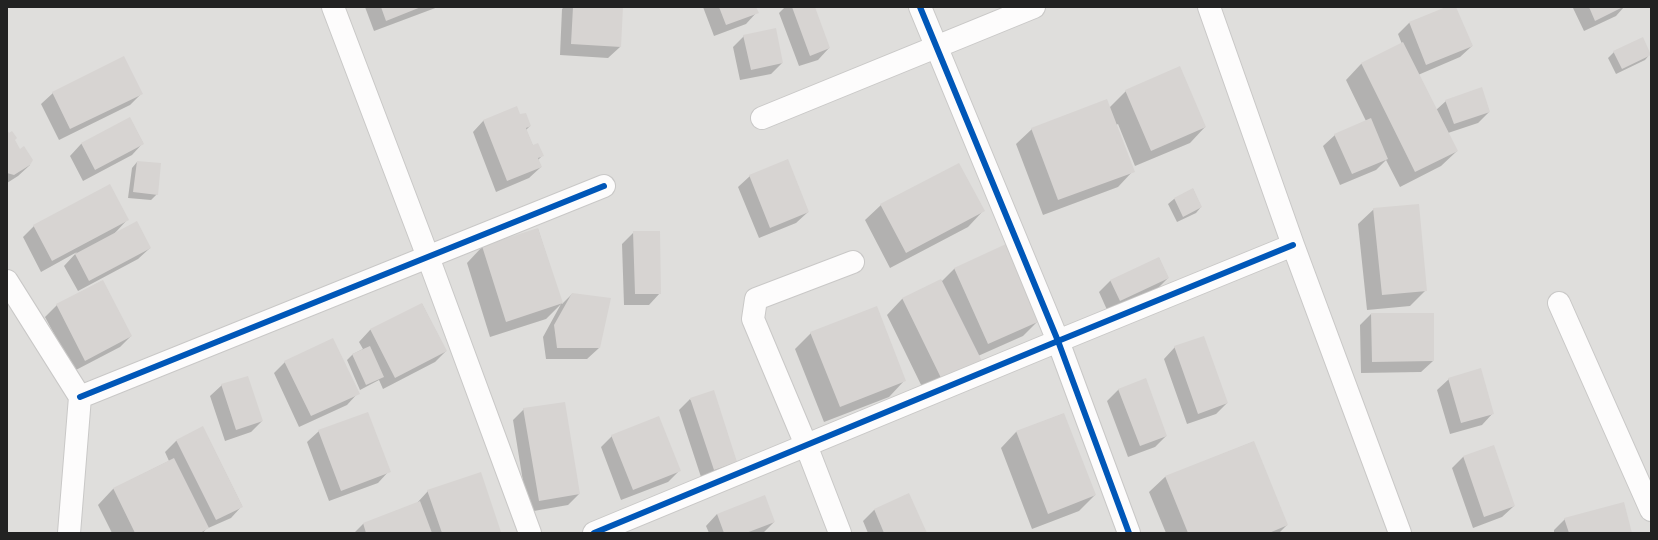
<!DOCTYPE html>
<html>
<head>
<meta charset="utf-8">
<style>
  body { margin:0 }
  #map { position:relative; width:1658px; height:540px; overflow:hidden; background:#f0eeeb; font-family:Mulish,sans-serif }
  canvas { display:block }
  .frame { position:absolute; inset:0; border:8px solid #222; pointer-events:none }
</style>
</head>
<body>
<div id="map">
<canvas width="1658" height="540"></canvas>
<div class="frame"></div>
</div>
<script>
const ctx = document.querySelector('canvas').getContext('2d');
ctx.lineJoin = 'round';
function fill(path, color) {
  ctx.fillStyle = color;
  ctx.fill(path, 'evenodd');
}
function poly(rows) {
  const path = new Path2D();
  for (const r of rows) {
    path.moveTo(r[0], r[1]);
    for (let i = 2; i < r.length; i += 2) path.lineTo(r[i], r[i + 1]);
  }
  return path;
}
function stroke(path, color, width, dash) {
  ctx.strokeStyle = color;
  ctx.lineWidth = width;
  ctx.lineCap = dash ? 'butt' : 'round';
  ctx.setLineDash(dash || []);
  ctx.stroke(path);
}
fill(poly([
  [7,7,1651,7,1651,533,7,533]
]), '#dfdedc');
fill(poly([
  [365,7,438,7,374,31],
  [564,7,622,7,620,47,608,58,560,55,562,9],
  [703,7,755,7,757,12,746,24,714,36],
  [785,7,814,7,829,48,818,60,799,66,779,13],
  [1448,7,1455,7,1472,46,1460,57,1418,75,1436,110,1446,101,1489,112,1478,123,1448,133,1457,151,1441,166,1400,187,1386,160,1376,170,1340,185,1323,146,1335,135,1366,121,1346,80,1361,64,1402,44,1398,34,1409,23],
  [1574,7,1624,7,1616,16,1584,31,1573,8],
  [744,36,782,63,771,74,740,80,733,47],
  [1614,52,1650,54,1645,60,1616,74,1608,58],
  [124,58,141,94,130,105,59,140,41,104,53,93],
  [1126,91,1205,127,1190,143,1135,166,1118,124,1116,125,1133,171,1118,187,1043,215,1016,144,1032,129,1109,108],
  [520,116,530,126,526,130,533,146,542,156,538,160,541,167,529,178,496,192,473,132,484,120],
  [130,119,143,143,132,155,83,181,70,156,81,144],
  [7,132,30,165,18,176,7,183],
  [137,162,157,194,151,200,128,198,132,168],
  [750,176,808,212,796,223,759,238,738,187],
  [1193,189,1201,207,1196,213,1177,222,1168,204,1174,199],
  [881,205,983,211,968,227,890,268,865,220],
  [1374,209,1426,290,1410,306,1367,310,1358,224],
  [128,219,114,234,150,248,138,259,78,291,64,266,77,252,41,272,23,237,34,226],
  [538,229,562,304,572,294,599,348,587,359,546,359,543,337,561,304,546,319,490,337,467,263,482,247],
  [634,232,660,293,649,305,624,305,622,244],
  [1159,258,1168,278,1157,289,1108,312,1099,292,1110,281],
  [955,268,1039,320,1023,336,978,356,926,395,887,315,902,299,941,280,942,281],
  [102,281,131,336,120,347,74,371,45,317,57,305],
  [422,304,446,351,435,362,383,389,379,380,360,390,347,360,353,354,363,349,359,342,370,330],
  [1371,314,1433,314,1433,361,1421,372,1361,373,1360,325],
  [811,333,904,381,889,397,824,422,795,349],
  [1175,347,1227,403,1216,414,1187,424,1164,359],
  [285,362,358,393,347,405,299,427,274,373],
  [1449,379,1493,413,1482,425,1450,434,1437,390],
  [222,385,262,421,251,432,225,441,210,396],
  [1119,389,1166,436,1155,447,1128,457,1107,401],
  [690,399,736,462,725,473,702,480,679,410],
  [524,409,579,494,568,505,528,512,513,420],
  [1063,414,1095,495,1079,511,1032,529,1001,448,1016,432],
  [203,428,242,506,231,518,206,529,203,533,112,533,98,505,113,489,169,461,165,452,176,441],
  [319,431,389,471,378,483,329,501,307,442],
  [612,436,679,471,668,482,621,500,601,447],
  [1253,442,1287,525,1279,533,1166,533,1149,492,1165,477],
  [1493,446,1514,506,1502,517,1473,528,1452,468,1463,457],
  [428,491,500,532,354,533,363,524,417,503],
  [909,495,926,533,868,533,863,521,874,510],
  [717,514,774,522,763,533,709,533,706,526],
  [1565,519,1631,533,1554,533,1554,530]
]), '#0003');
fill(poly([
  [381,7,421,7,386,21],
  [573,7,623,7,621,47,571,44],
  [719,7,756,7,759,13,726,25],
  [792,7,815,7,830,48,810,56],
  [1446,7,1456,7,1473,46,1426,65,1409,22],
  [1589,7,1623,7,1595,21],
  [776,28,783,63,751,70,743,35],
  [1643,37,1651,55,1622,69,1613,51],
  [1403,42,1458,151,1415,172,1361,63],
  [124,56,143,94,70,129,52,92],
  [1180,66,1206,127,1151,151,1125,90],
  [1482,87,1490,112,1454,124,1445,100],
  [1107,99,1135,172,1058,200,1031,128],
  [517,106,520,114,526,113,531,126,526,128,533,145,538,143,544,156,538,158,542,167,507,181,483,120],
  [130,117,144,144,95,170,81,143],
  [1371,118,1388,159,1352,174,1334,134],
  [7,130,9,133,12,131,17,138,15,140,20,149,24,146,33,160,30,165,14,175,7,173],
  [788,159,809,212,770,228,749,175],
  [137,161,161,163,158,195,133,192],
  [959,163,985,211,906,253,880,204],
  [110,184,129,220,52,261,33,225],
  [1193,188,1202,207,1183,217,1174,198],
  [1419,204,1427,291,1382,295,1373,208],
  [137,221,151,248,89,281,75,254],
  [538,228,563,303,506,322,482,246],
  [633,231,660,231,661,294,635,294],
  [1006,244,1040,321,988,344,954,268],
  [1159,257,1169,278,1120,301,1110,280],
  [941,279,982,361,942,380,902,298],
  [103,280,132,336,85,361,56,304],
  [572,293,611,298,600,348,557,348,554,325],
  [422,303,447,351,395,378,370,329],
  [877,306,906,381,840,407,810,332],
  [1371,313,1434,313,1434,361,1372,362],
  [1204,336,1228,403,1198,414,1174,346],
  [333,338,360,394,311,416,284,361],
  [370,346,384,377,366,385,352,354],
  [1481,368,1494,414,1461,423,1448,378],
  [248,376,263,421,236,430,221,384],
  [1146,378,1167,436,1140,446,1118,389],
  [714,390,737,462,714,470,690,398],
  [565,402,580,494,539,501,523,408],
  [368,412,391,472,341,491,318,430],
  [1064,413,1096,495,1048,514,1016,431],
  [659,416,681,471,633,490,611,435],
  [203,426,243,507,216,520,176,440],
  [1254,441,1288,525,1269,533,1188,533,1165,476],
  [1494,445,1515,506,1484,517,1463,456],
  [174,458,209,528,200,533,135,533,113,488],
  [481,472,501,532,442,533,427,490],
  [909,493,927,533,884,533,874,509],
  [765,495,775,522,746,533,724,533,717,514],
  [420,501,432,533,366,533,363,523],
  [1624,502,1632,533,1569,533,1564,518]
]), '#d7d4d2');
const minor = poly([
  [333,7,428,257,530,533],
  [920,7,1058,341,1129,533],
  [1209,7,1293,245,1400,533],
  [762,118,1034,7],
  [7,281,80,397,69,533],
  [1559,303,1651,510],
  [80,397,604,186],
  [594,533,1058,341,1293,245],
  [840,533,806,445,753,319,756,299,853,262]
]);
stroke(minor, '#c9c8c7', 24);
stroke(minor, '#fdfcfc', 22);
stroke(poly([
  [920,7,1058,341,1129,533],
  [80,397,604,186],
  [594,533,1058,341,1293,245]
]), '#0057b8', 6);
</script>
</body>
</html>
